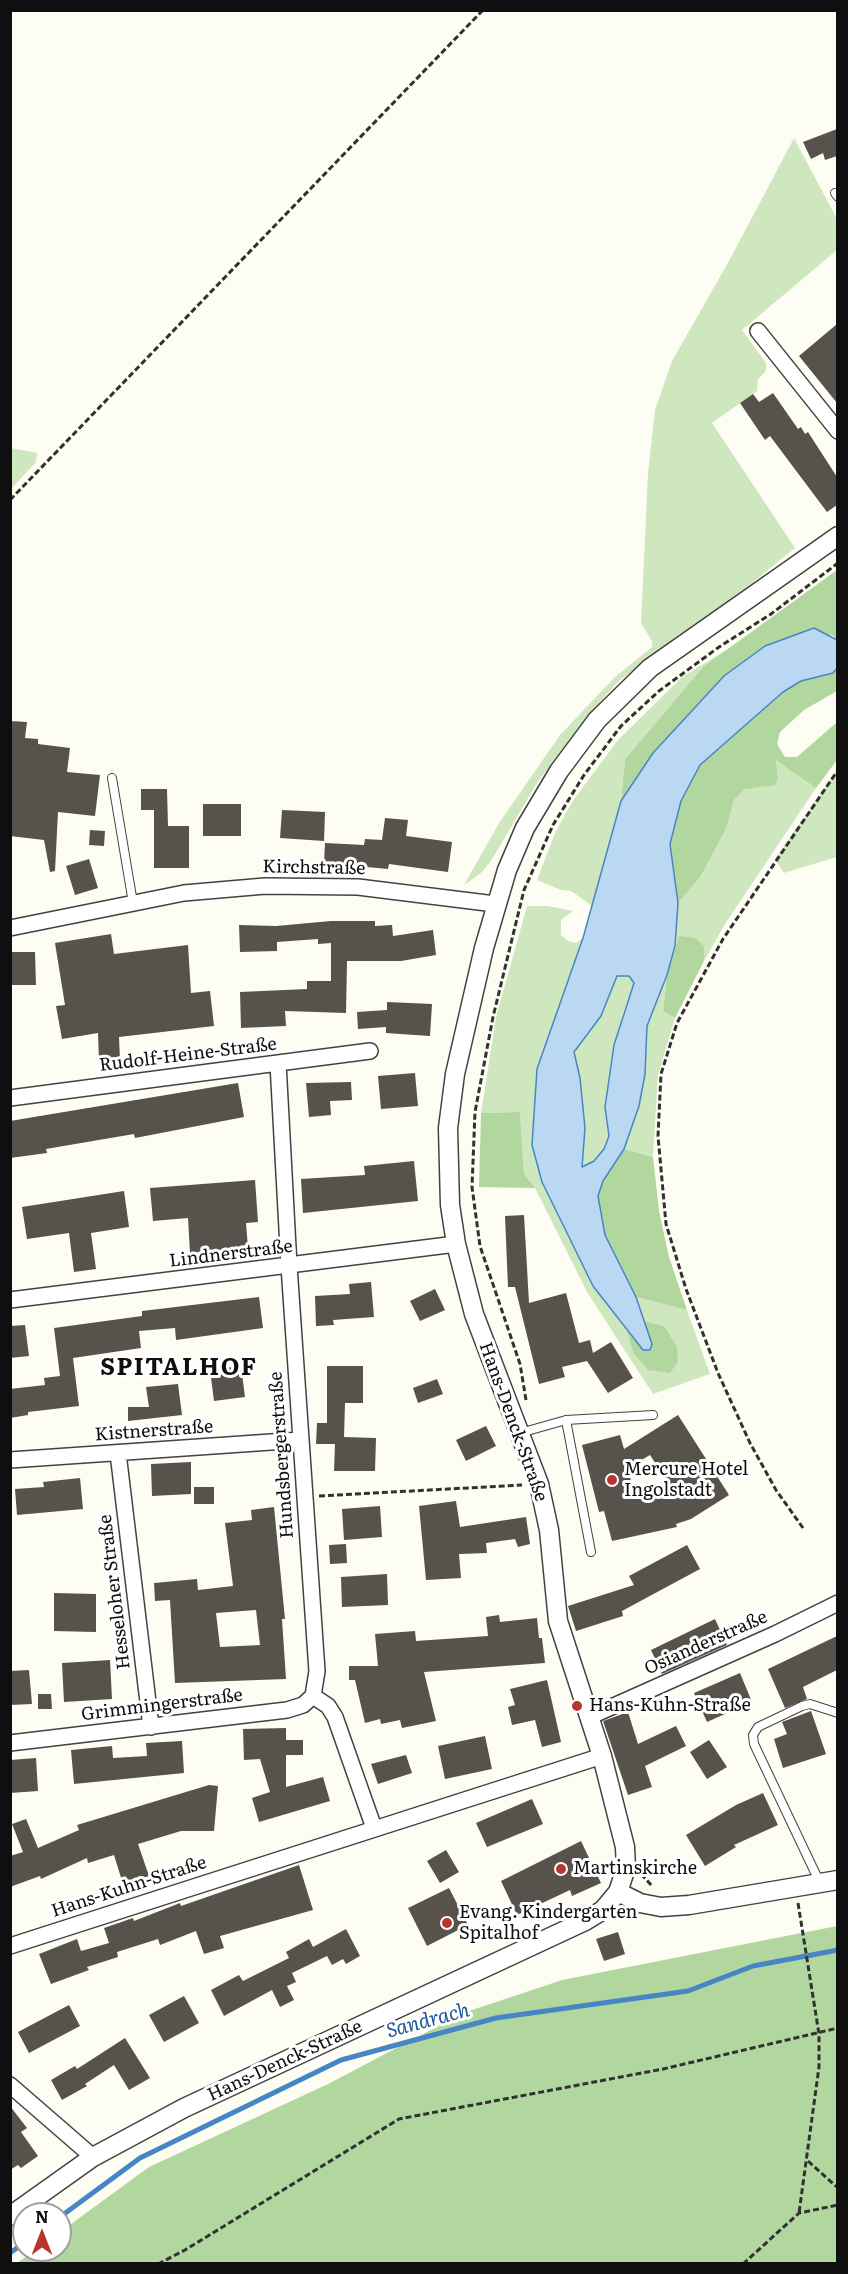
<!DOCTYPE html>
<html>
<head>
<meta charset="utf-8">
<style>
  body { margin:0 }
  #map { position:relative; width:848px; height:2274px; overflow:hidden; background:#fefdf3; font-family:Literata,serif }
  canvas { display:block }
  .frame { position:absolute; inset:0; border:12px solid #0f0f0f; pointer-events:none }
  .north { position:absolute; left:12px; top:2202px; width:60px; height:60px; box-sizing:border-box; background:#fff; border:2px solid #9f9f9f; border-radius:50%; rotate:0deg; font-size:16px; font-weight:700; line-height:24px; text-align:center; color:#0f0f0f }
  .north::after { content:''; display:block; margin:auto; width:21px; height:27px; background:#b73630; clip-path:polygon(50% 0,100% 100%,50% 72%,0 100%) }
</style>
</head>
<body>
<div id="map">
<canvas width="848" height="2274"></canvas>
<div class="frame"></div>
<div class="north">N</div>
</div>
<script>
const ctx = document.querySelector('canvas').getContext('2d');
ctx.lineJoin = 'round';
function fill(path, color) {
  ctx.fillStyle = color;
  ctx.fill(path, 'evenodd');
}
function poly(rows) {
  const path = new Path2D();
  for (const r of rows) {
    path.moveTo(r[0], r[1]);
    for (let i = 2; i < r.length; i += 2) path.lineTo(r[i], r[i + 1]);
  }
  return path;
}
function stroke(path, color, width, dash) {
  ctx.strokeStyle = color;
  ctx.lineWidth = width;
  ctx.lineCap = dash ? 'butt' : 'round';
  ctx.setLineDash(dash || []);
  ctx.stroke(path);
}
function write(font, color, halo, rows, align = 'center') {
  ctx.font = font + ' Literata,serif';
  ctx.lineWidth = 6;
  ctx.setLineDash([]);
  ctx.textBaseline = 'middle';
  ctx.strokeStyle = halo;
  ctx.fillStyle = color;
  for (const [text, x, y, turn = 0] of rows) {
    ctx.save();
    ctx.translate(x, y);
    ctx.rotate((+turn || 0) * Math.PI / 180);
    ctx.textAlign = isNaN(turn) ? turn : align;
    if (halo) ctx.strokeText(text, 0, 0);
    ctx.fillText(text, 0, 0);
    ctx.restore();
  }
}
fill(poly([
  [794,138,837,219,837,250,742,330,766,363,766,371,758,379,757,391,712,423,795,548,721,608,654,653,618,682,587,716,537,783,491,861,481,873,464,885,499,823,560,735,614,678,652,647,652,641,641,623,648,473,655,410,672,361,729,261],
  [11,448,37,453,36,462,11,489],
  [746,638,703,667,625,759,621,801,592,906,571,891,561,890,537,880,555,833,572,802,618,740,682,677],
  [776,759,816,788,725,924,704,961,704,946,675,946,678,903,701,876,727,827,734,800,745,789,778,777],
  [837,770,837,857,784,873,775,859],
  [527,906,548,906,573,911,561,920,561,935,568,941,576,943,583,938,537,1069,593,1286,627,1331,633,1353,648,1370,664,1326,644,1321,636,1297,687,1310,710,1374,653,1394,587,1292,535,1188,524,1174,520,1112,481,1113,496,1017],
  [667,975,663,1011,675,1018,658,1075,653,1157,624,1149,639,1106,645,1074,647,1026],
  [617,976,629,976,634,983,623,1013,606,1107,609,1136,604,1148,594,1162,582,1167,585,1128,580,1078,574,1051,601,1016]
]), '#cfe7be');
fill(poly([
  [837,570,837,640,832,635,724,676,653,753,621,801,625,759,703,667],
  [837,668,837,691,804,710,780,732,777,744,785,757,797,757,837,722,837,760,816,788,776,760,778,777,775,785,745,789,734,800,727,827,701,876,678,903,670,844,681,801,700,765,783,692,801,681,832,673],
  [679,936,695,938,704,946,704,961,675,1018,663,1011,667,975],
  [520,1112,524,1174,535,1188,479,1187,481,1113],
  [624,1149,653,1157,659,1211,669,1257,687,1310,636,1297,605,1235,598,1196,603,1181],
  [644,1321,664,1326,677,1347,678,1362,670,1373,648,1370,633,1353,627,1331,643,1350,652,1344],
  [837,1926,837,2263,17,2263,36,2250,60,2250,60,2232,149,2167,328,2084,463,2013,562,1980]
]), '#b2d79e');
const water = poly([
  [814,628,837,640,837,668,833,673,801,681,783,692,700,765,681,801,670,844,678,903,675,946,667,975,647,1026,645,1074,639,1106,624,1149,603,1181,598,1196,605,1235,636,1297,652,1344,650,1350,643,1350,593,1286,542,1182,532,1145,537,1069,583,938,621,801,653,753,724,676,765,646,814,628],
  [617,976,629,976,634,983,614,1045,605,1107,609,1136,604,1149,594,1161,582,1167,585,1128,580,1078,574,1052,601,1016,617,976]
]);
fill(water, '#bbd8f2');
stroke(water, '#4686c5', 1.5);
stroke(poly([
  [60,2217,140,2158,341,2060,496,2018,688,1991,753,1966,838,1950],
  [10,2253,24,2243]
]), '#4686c5', 5);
fill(poly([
  [837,129,837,156,825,160,823,153,811,159,803,142],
  [837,324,837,403,799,356],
  [773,393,798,429,801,427,805,434,808,432,837,477,837,505,827,512,770,436,765,440,740,403,753,394,759,402],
  [10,721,27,722,25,738,38,739,38,744,70,748,67,772,100,775,95,816,58,812,55,871,50,872,44,840,10,836],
  [141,789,167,789,168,826,189,826,189,868,154,868,154,810,141,810],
  [203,804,241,804,241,836,203,836],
  [282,810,325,812,324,841,280,838],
  [385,818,408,820,406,836,452,842,448,872,389,864,388,869,324,863,325,843,364,845,365,839,382,840],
  [90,830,105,831,104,846,89,845],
  [89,859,98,888,75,895,66,866],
  [331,921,375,921,375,926,392,925,393,936,433,930,436,955,401,961,347,961,346,1013,285,1011,286,1026,241,1028,240,992,307,989,307,981,331,981,331,943,318,944,318,939,277,942,277,951,240,952,239,925,276,926],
  [111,934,114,954,188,945,191,993,210,991,214,1026,119,1037,120,1061,99,1062,98,1033,62,1039,56,1006,65,1005,55,943],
  [10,952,35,952,36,985,10,985],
  [387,1002,432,1004,430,1036,386,1033,386,1027,358,1029,357,1012,387,1010],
  [415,1073,418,1106,381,1109,378,1076],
  [351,1082,352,1100,330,1101,331,1115,309,1117,306,1083],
  [238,1083,244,1117,135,1138,134,1134,46,1149,47,1153,10,1158,10,1121],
  [414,1161,418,1201,303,1213,301,1179,365,1175,364,1166],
  [255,1180,258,1222,246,1223,248,1248,190,1253,188,1218,153,1221,150,1188],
  [124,1191,129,1227,91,1233,96,1269,74,1272,69,1233,27,1239,22,1207],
  [524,1215,529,1303,566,1293,579,1343,590,1340,593,1353,611,1342,633,1378,608,1393,587,1361,562,1367,565,1377,539,1384,515,1287,508,1287,505,1216],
  [371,1282,374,1317,333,1320,334,1325,316,1326,315,1296,350,1294,349,1284],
  [435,1289,445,1310,420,1321,410,1301],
  [259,1297,263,1328,176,1340,175,1328,139,1331,141,1348,73,1358,79,1406,28,1412,28,1415,10,1418,10,1389,45,1385,44,1378,60,1376,54,1328,142,1316,142,1311],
  [25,1325,29,1356,10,1358,10,1326],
  [241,1366,245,1397,214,1401,210,1370],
  [327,1366,363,1366,363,1403,345,1403,344,1437,376,1438,375,1471,334,1471,335,1444,316,1444,317,1423,327,1423],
  [437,1379,443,1394,418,1403,413,1388],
  [178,1384,182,1415,128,1421,128,1407,149,1407,146,1387],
  [678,1415,729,1495,691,1519,676,1524,677,1527,612,1541,604,1511,599,1512,582,1445,620,1435,624,1449],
  [650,1455,669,1484,634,1494,628,1468],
  [486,1426,496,1446,466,1461,456,1440],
  [191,1462,191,1494,152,1496,151,1464],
  [80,1478,83,1509,17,1515,15,1489,44,1487,43,1482],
  [194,1487,214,1487,214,1504,194,1504],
  [456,1501,460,1527,526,1517,530,1544,518,1547,515,1539,486,1543,487,1553,459,1554,461,1578,426,1580,419,1506],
  [380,1506,382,1537,344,1540,342,1509],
  [274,1507,285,1619,282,1619,286,1679,175,1683,170,1600,155,1601,154,1583,197,1579,198,1590,233,1586,225,1523,252,1520,251,1510],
  [256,1610,260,1645,220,1647,216,1613],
  [346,1544,347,1563,330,1564,329,1545],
  [687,1545,700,1569,622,1611,623,1616,576,1631,568,1606,634,1585,629,1576],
  [387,1574,388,1605,342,1607,341,1577],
  [54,1593,96,1594,96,1632,54,1631],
  [499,1615,500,1622,537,1618,539,1638,542,1638,545,1663,424,1672,436,1721,402,1728,400,1720,381,1724,380,1719,365,1723,355,1680,349,1680,349,1666,378,1666,375,1634,415,1631,416,1641,488,1636,486,1617],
  [715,1619,727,1645,662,1674,651,1650],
  [837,1636,837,1670,803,1687,807,1699,785,1708,768,1669],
  [110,1660,112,1699,64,1702,62,1663],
  [29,1670,32,1704,10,1705,10,1671],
  [740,1673,752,1702,707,1722,694,1693],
  [547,1680,561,1742,542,1747,535,1720,512,1725,508,1707,515,1705,510,1689],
  [38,1694,51,1694,52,1709,38,1709],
  [811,1711,826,1754,783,1768,774,1739,787,1734,782,1722],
  [628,1712,638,1744,676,1726,686,1746,645,1766,652,1787,628,1795,603,1721],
  [286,1728,286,1740,303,1740,303,1755,286,1755,286,1787,323,1777,330,1801,259,1822,252,1798,270,1792,260,1759,244,1760,243,1729],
  [485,1736,492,1769,445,1779,438,1746],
  [709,1740,727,1767,707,1779,690,1752],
  [182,1741,184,1773,74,1784,71,1750,112,1746,113,1758,147,1756,146,1743],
  [406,1755,412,1773,378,1784,371,1764],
  [36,1758,38,1791,10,1793,10,1760],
  [209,1785,218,1786,214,1831,181,1831,138,1844,149,1876,123,1884,114,1855,88,1863,87,1858,41,1879,40,1876,10,1887,10,1856,23,1852,12,1824,26,1819,38,1848,79,1830,77,1825],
  [763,1793,778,1825,734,1845,736,1847,705,1866,686,1835,736,1805],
  [532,1799,543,1824,487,1847,476,1823],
  [581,1841,601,1883,572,1896,570,1890,517,1915,501,1881],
  [446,1850,459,1872,440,1883,427,1861],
  [299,1865,313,1910,220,1936,224,1948,204,1954,196,1931,160,1945,158,1939,117,1952,118,1957,87,1967,89,1970,51,1984,39,1954,77,1939,81,1951,109,1943,104,1928,133,1918,134,1921,180,1903,181,1906],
  [449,1888,468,1925,427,1946,408,1908],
  [346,1929,360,1956,346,1964,343,1959,332,1965,327,1956,292,1973,296,1982,287,1986,294,2000,280,2007,272,1990,224,2016,211,1990,239,1975,243,1981,289,1958,286,1952,309,1939,313,1947],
  [618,1932,625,1954,604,1961,596,1939],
  [184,1996,199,2023,164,2042,149,2015],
  [69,2005,80,2026,29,2053,18,2032],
  [125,2038,150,2078,129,2090,114,2065,85,2084,87,2086,62,2100,51,2080,75,2066,77,2069],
  [10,2106,27,2128,21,2132,38,2156,21,2168,18,2165,10,2170]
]), '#57524c');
const service = poly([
  [835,193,838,197],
  [112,778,133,903],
  [566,1420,591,1552],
  [520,1433,566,1420,653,1415],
  [820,1883,754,1744,753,1735,758,1727,802,1706,810,1704,838,1713]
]);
const minor = poly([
  [758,331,838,431],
  [10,928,184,893,265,886,358,887,495,904],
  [278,1063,289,1266,317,1671,313,1696],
  [10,1098,370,1051],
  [10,1300,456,1244],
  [118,1453,151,1727],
  [10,1460,300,1440],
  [313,1696,328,1706,335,1717,374,1828],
  [589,1717,775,1634,838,1603],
  [10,1743,287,1710,303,1705,313,1696],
  [10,1946,602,1756],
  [10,2085,93,2157]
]);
const tertiary = poly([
  [618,1892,640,1903,661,1907,689,1905,838,1880],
  [10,2216,93,2157,184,2108,585,1921,603,1910,618,1892,626,1868,625,1847,602,1756,558,1621,549,1530,539,1484,474,1314,456,1244,450,1205,448,1128,455,1074,484,948,507,870,525,828,559,771,597,720,650,668,838,536]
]);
stroke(service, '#424242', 10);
stroke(minor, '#424242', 18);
stroke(tertiary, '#424242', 21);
stroke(poly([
  [10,500,483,10],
  [526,1400,520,1364,480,1246,472,1187,475,1112,493,1017,524,890,553,825,584,775,621,726,659,691,719,647,771,614,838,563],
  [319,1496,522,1485],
  [803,1528,776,1490,750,1443,718,1373,686,1289,666,1224,658,1136,661,1074,677,1023,723,939,838,770],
  [641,1874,653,1887],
  [798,1903,819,2034,819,2067,799,2213],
  [808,2161,838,2188],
  [158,2264,185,2250,399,2119,663,2069,838,2028],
  [743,2264,799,2213,838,2205]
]), '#313131', 3, [6, 3]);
stroke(service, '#fff', 8);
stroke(minor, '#fff', 15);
stroke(tertiary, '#fff', 18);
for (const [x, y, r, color] of [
  [612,1480,6,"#b73630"],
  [577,1706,6,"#b73630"],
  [561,1869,6,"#b73630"],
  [447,1923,6,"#b73630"]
]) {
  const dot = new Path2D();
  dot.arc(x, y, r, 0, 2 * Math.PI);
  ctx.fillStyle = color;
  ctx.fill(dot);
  stroke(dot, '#fff', 2);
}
write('18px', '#0f0f0f', '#fff', [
  ["Kirchstraße",314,868,1],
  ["Rudolf-Heine-Straße",188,1055,-7],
  ["Lindnerstraße",231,1254,-7],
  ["Hans-Denck-Straße",513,1422,70],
  ["Kistnerstraße",154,1431,-4],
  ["Hundsbergerstraße",282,1455,-94],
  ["Hesseloher Straße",115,1592,-97],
  ["Osianderstraße",706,1643,-24],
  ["Grimmingerstraße",162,1705,-7],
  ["Hans-Kuhn-Straße",129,1887,-18],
  ["Hans-Denck-Straße",285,2061,-25]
]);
write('18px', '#0f0f0f', '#fff', [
  ["Mercure Hotel",624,1470],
  ["Ingolstadt",624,1491],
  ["Hans-Kuhn-Straße",589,1706],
  ["Martinskirche",573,1869],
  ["Evang. Kindergarten",459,1913],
  ["Spitalhof",459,1934]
], 'left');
write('italic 20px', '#20599a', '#fff', [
  ["Sandrach",428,2021,-15]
]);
ctx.letterSpacing = '1.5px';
write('bold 24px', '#0f0f0f', '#fff', [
  ["SPITALHOF",179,1368]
]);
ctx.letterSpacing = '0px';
</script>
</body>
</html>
